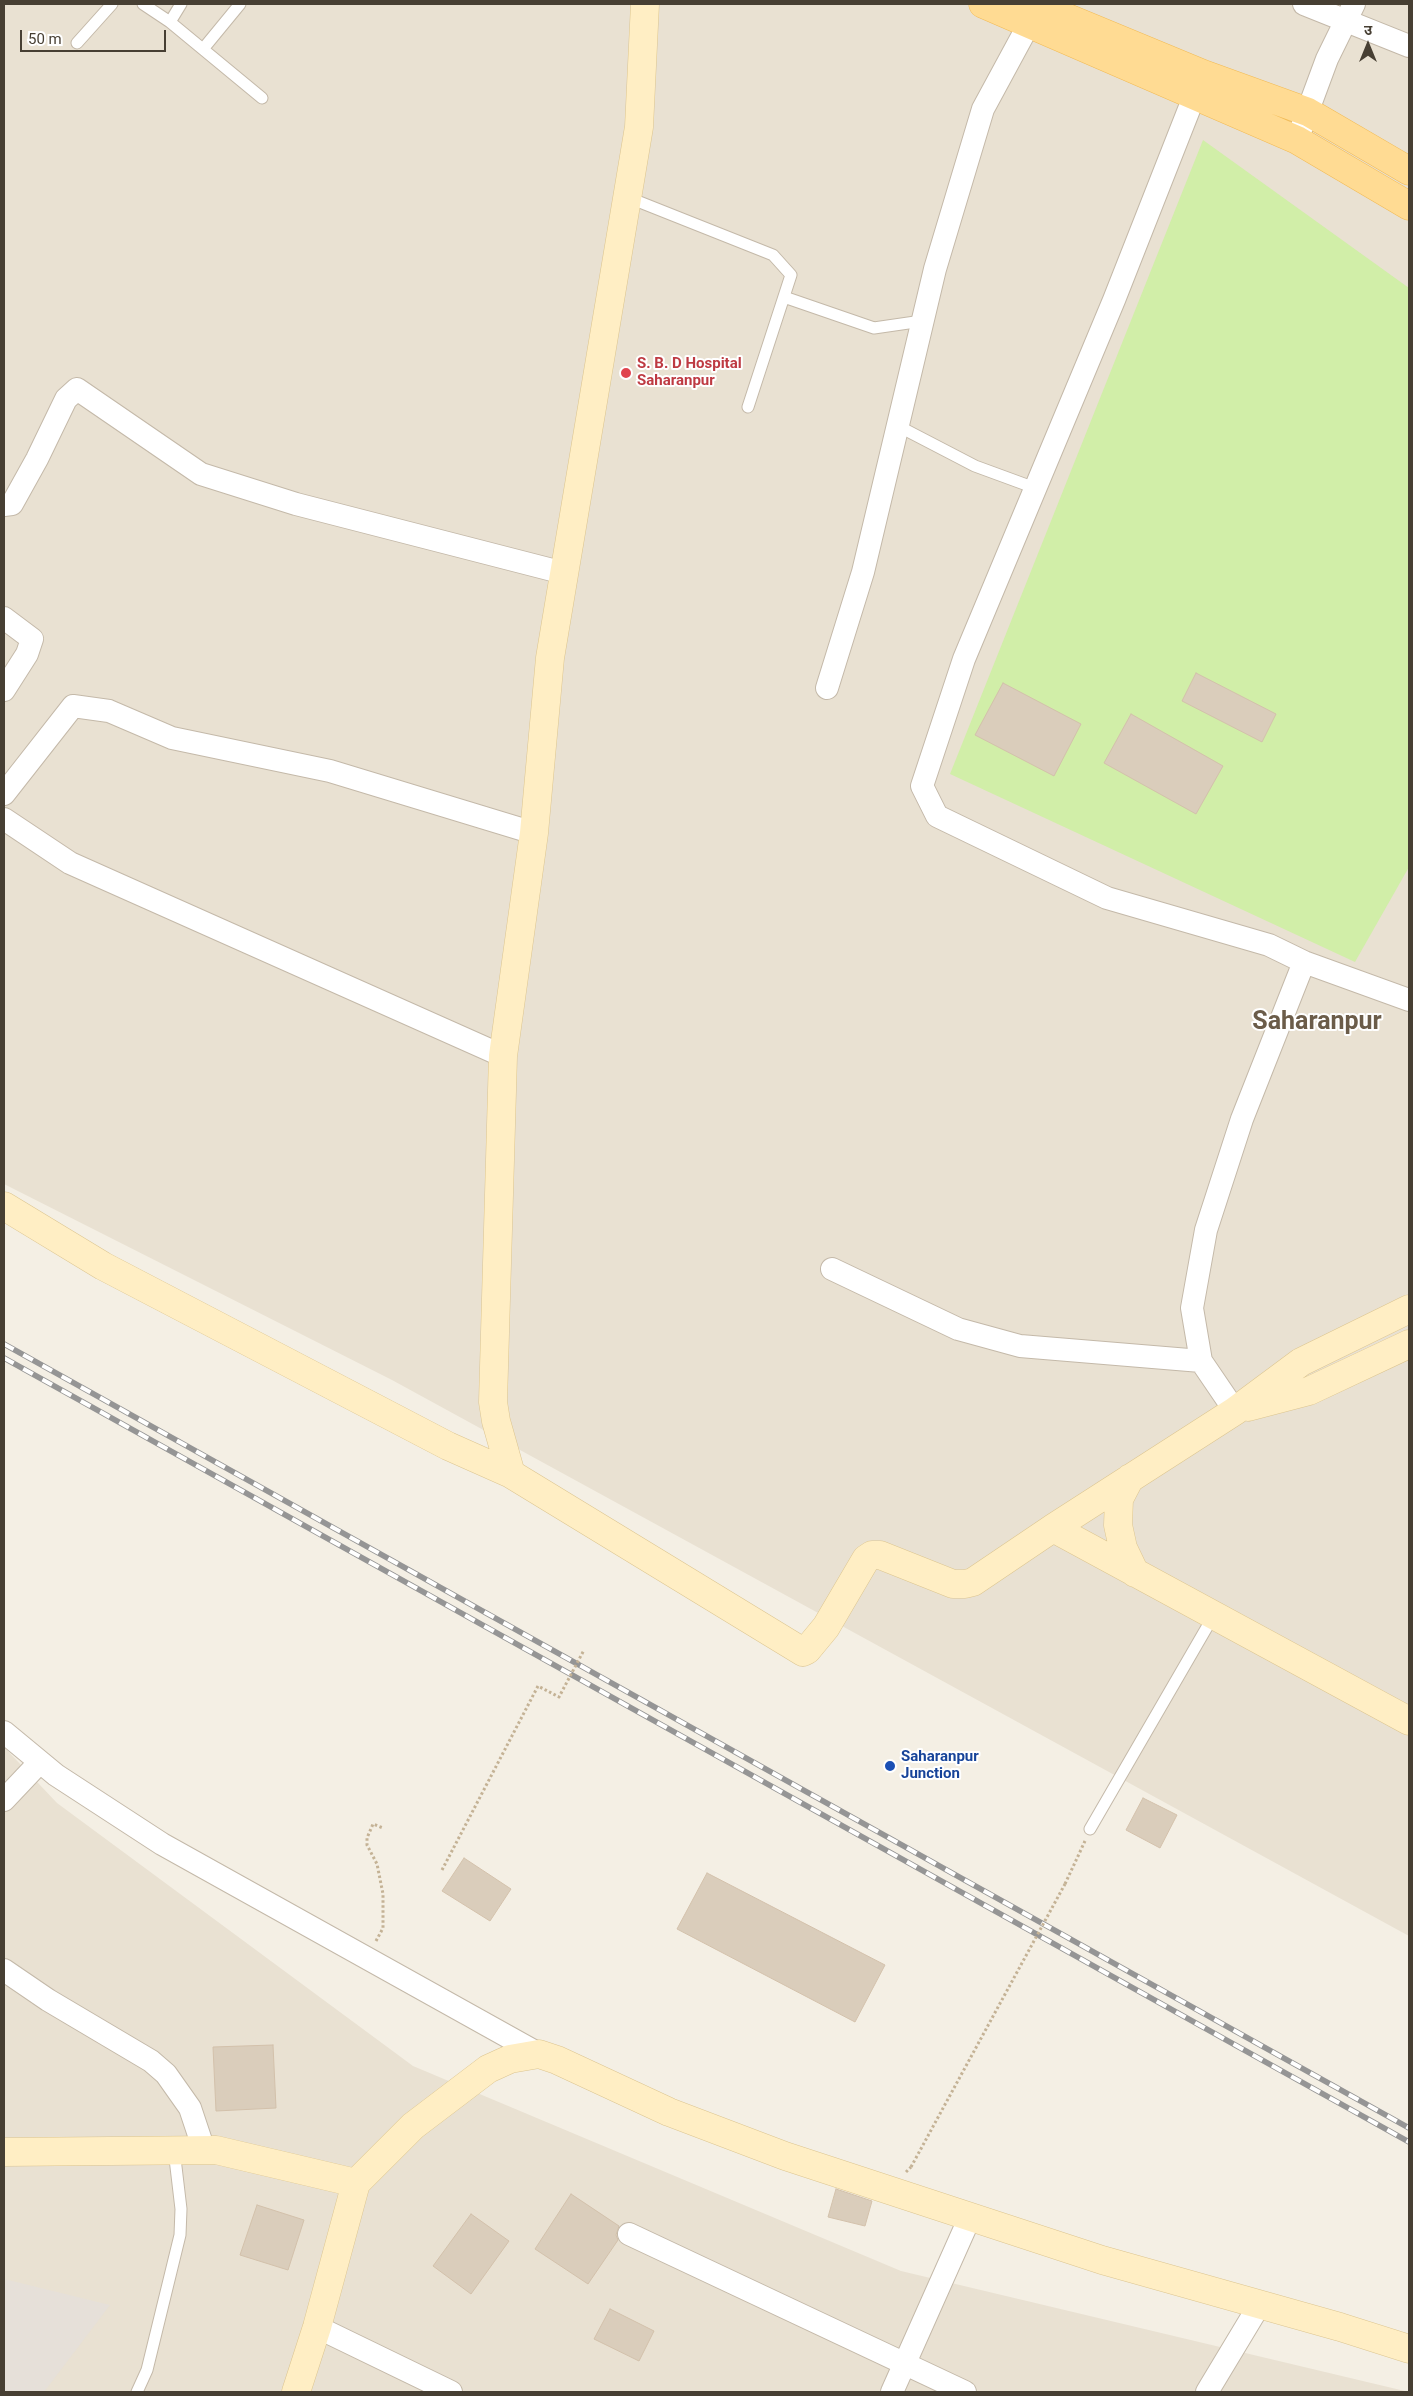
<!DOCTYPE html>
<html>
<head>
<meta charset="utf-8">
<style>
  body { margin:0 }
  #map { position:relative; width:1413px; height:2396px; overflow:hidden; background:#f4efe4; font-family:Roboto,"Noto Sans Devanagari",sans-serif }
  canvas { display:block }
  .frame { position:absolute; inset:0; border:5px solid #473f33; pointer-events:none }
  .north { position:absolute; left:1343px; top:20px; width:50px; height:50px; -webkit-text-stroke:4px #fff; paint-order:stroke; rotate:0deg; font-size:14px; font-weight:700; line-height:20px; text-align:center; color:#473f33 }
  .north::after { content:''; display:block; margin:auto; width:18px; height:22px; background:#473f33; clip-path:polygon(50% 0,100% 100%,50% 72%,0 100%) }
  .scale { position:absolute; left:20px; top:30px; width:146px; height:22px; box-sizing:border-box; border:2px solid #473f33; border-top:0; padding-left:6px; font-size:15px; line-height:18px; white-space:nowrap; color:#473f33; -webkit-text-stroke:4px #fff; paint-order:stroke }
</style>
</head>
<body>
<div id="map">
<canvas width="1413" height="2396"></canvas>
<div class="frame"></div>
<div class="north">उ</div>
<div class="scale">50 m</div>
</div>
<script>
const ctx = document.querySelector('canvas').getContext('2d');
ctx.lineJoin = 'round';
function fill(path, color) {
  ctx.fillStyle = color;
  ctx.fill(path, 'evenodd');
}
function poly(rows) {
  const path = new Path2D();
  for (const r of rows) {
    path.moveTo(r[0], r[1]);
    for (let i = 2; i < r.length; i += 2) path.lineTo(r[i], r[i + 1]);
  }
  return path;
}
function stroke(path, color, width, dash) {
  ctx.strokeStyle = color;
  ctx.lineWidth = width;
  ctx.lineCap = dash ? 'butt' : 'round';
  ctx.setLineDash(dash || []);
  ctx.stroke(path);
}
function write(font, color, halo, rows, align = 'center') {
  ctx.font = font + ' Roboto,sans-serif';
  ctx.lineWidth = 4;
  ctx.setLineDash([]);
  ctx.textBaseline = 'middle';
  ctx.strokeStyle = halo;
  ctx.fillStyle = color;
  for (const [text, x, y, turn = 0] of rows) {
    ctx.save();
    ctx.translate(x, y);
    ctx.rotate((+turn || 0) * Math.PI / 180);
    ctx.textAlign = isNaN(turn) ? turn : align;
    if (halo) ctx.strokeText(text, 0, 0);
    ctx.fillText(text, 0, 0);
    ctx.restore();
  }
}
fill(poly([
  [4,4,1409,4,1409,1936,392,1380,4,1184],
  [4,1747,57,1803,413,2066,901,2271,1409,2392,4,2392]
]), '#e9e1d2');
fill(poly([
  [4,2279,110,2305,44,2392,4,2392]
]), '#e6e0d9');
fill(poly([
  [1203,140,1409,288,1409,867,1355,962,950,774]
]), '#d1eea8');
const building = poly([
  [1196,673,1276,714,1262,742,1182,701,1196,673],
  [1003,683,1081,724,1054,776,975,735,1003,683],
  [1131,714,1223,766,1196,814,1104,763,1131,714],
  [1143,1798,1177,1815,1160,1848,1126,1830,1143,1798],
  [464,1858,511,1889,490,1921,442,1891,464,1858],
  [707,1873,885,1965,855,2022,677,1929,707,1873],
  [273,2045,276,2108,216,2111,213,2047,273,2045],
  [836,2189,872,2201,865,2226,828,2217,836,2189],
  [571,2194,619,2226,616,2235,618,2240,588,2284,535,2249,571,2194],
  [257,2205,304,2220,288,2270,240,2255,257,2205],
  [471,2214,509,2241,471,2294,433,2266,471,2214],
  [610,2309,654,2331,639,2361,594,2339,610,2309]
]);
fill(building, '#dacdbb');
stroke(building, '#d3c1ab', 1);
const lane = poly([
  [143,4,170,22,262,98],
  [170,22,181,4],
  [77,43,112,4],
  [203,49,240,4],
  [627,197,773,255,791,275,748,407],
  [784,297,874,328,922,321],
  [898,426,975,466,1035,488],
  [1090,1829,1214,1615],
  [137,2392,147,2370,180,2235,181,2209,174,2150]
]);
const street = poly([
  [1304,4,1409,46],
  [1201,79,1114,300,964,659,922,786,937,816,1107,898,1269,945,1304,962,1242,1119,1206,1230,1192,1308,1201,1361,1235,1411],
  [1297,140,1327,59,1354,4],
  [4,505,12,504,37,459,66,399,77,389,201,474,296,504,564,573],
  [4,618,32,639,27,654,4,690],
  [827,688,863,572,935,269,983,109,1029,24],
  [4,794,73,706,109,711,172,738,330,771,534,833],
  [4,819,70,863,503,1056],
  [1304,962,1409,1000],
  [832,1269,958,1329,1020,1346,1201,1361],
  [4,1732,56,1775,162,1844,539,2054],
  [4,1800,39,1763],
  [4,1970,48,2000,151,2061,166,2074,190,2108,204,2150],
  [629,2234,965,2392],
  [317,2327,451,2392],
  [892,2392,970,2217],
  [1207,2392,1260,2304]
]);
const secondary = poly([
  [645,4,639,127,550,658,534,833,503,1056,493,1402,496,1421,511,1474,803,1652,807,1650,826,1627,866,1559,872,1555,880,1555,953,1584,965,1584,973,1582,1053,1528],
  [4,1206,103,1266,448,1446,511,1474],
  [1409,1309,1301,1362,1235,1411,1053,1528,1409,1721],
  [1248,1407,1309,1391,1409,1344],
  [1130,1478,1119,1499,1118,1525,1123,1548,1135,1573],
  [4,2152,216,2150,356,2183],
  [296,2392,317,2327,356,2183,413,2126,488,2069,510,2059,539,2054,557,2060,669,2112,785,2156,1102,2260,1340,2327,1409,2349]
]);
const primary = poly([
  [983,4,1297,140,1409,206],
  [1034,4,1203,74,1308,112,1409,171]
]);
stroke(lane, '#c4b9a9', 13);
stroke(street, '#c4b9a9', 24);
stroke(secondary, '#dcc590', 29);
stroke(primary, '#f2bb55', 29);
stroke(poly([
  [1065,1884,1085,1841],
  [376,1941,383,1928,383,1894,377,1864,367,1845,367,1838,373,1824,383,1828],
  [906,2172,911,2167]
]), '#c4b295', 3, [2.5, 2.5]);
stroke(lane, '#fff', 11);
stroke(street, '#fff', 22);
stroke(secondary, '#ffeec4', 28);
stroke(primary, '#ffdb93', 28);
const rail = poly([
  [4,1344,1409,2128],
  [4,1358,1409,2142]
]);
stroke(rail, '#959595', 5.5);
stroke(rail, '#fff', 4, [11]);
stroke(poly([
  [442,1870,538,1686,559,1697,584,1650],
  [911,2167,1065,1884]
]), '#c4b295', 3, [2.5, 2.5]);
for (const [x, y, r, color] of [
  [626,373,6,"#e0444e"],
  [890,1766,6,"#1a4fb4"]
]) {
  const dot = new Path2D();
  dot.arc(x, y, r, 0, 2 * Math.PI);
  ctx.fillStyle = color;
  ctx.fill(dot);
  stroke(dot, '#fff', 2);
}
write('bold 15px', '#be3a42', '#fff', [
  ["S. B. D Hospital",637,364],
  ["Saharanpur",637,381]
], 'left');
write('bold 15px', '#164399', '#fff', [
  ["Saharanpur",901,1757],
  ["Junction",901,1774]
], 'left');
write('bold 25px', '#6b5c49', '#fff', [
  ["Saharanpur",1317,1023]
]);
</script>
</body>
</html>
